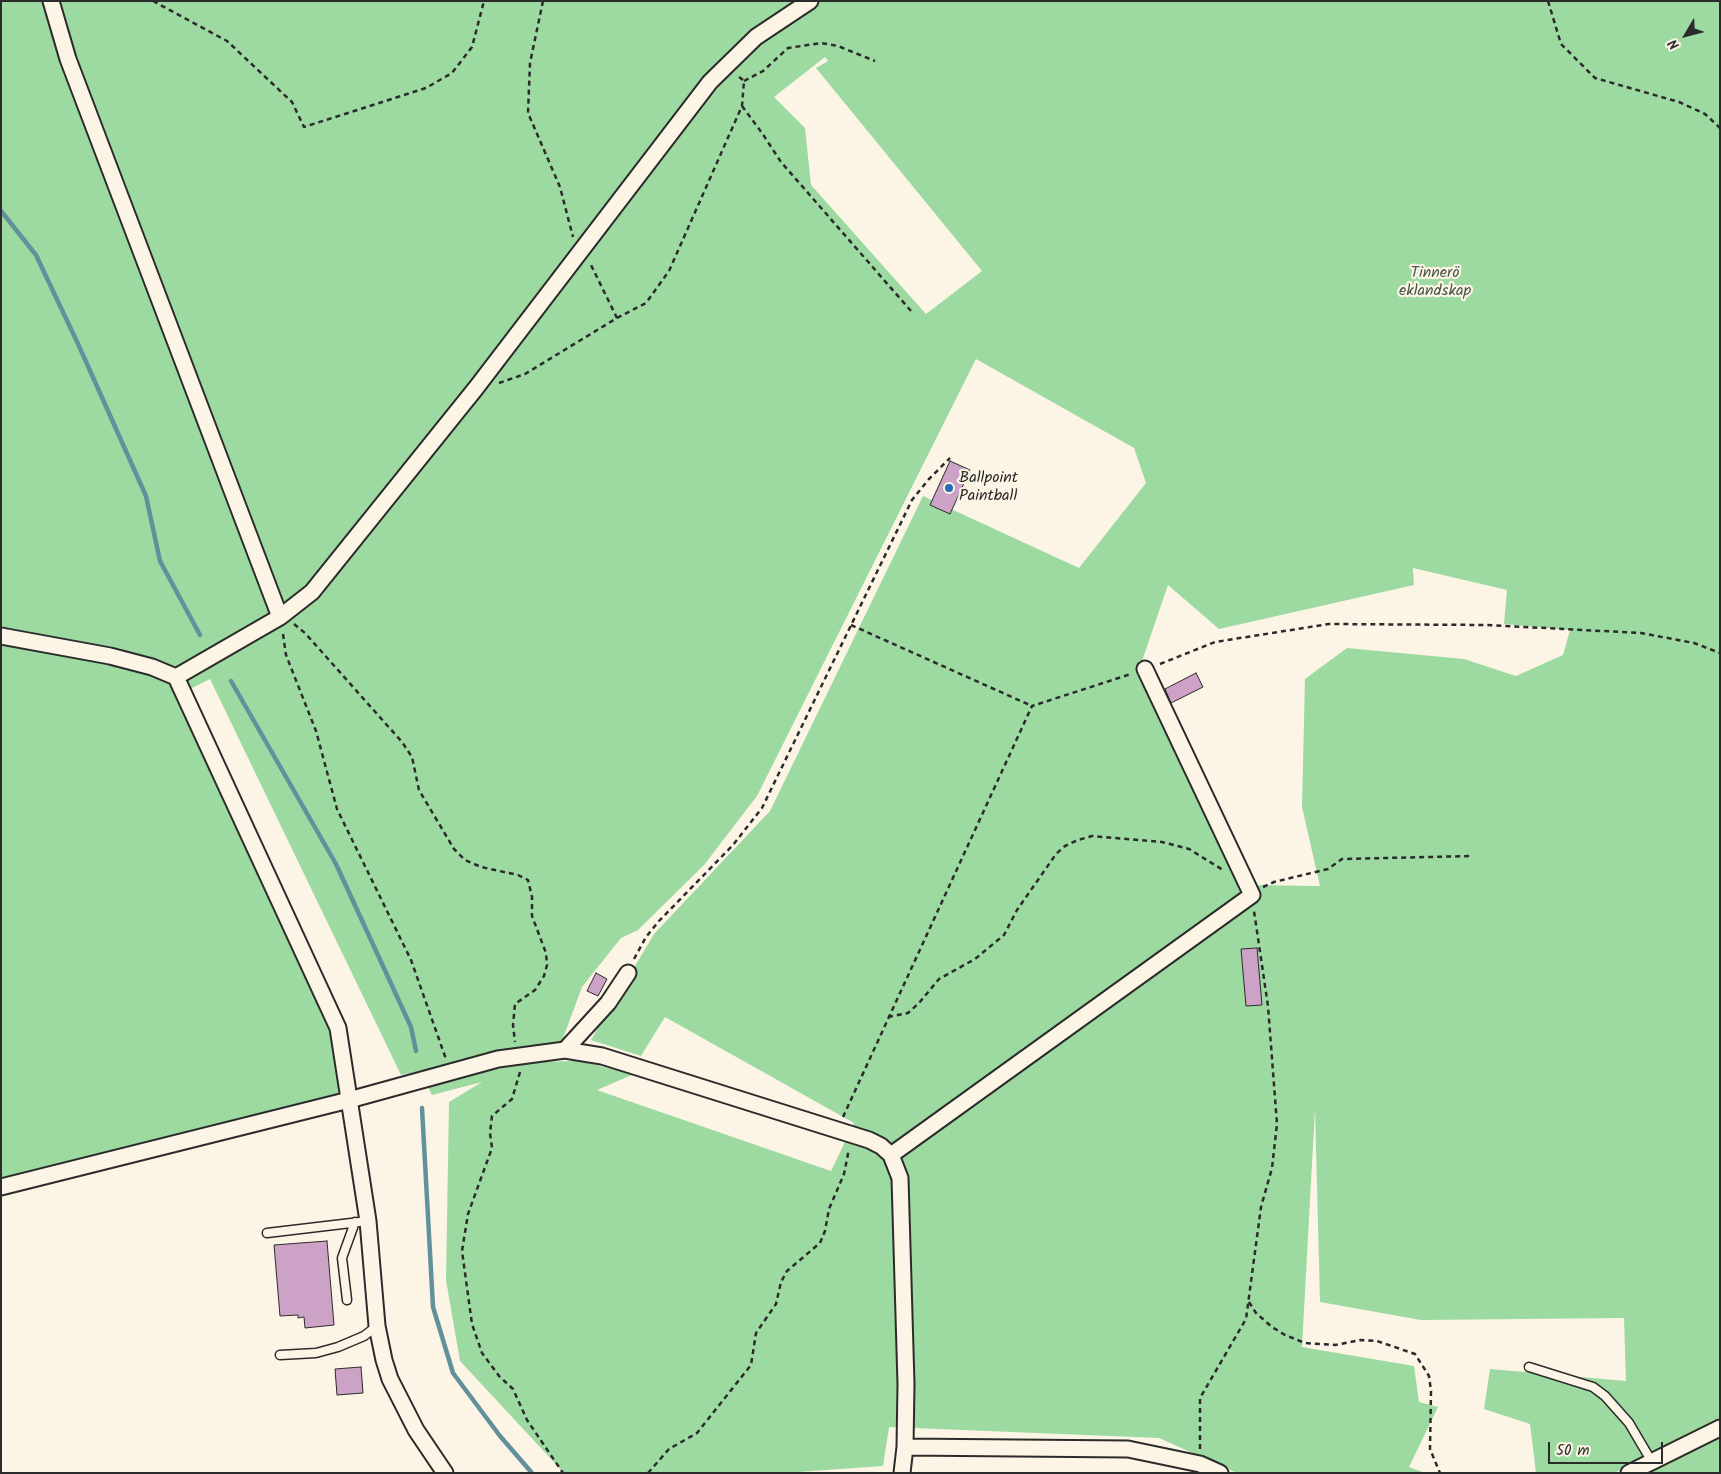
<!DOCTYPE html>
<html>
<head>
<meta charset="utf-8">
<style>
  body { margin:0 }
  #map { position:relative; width:1721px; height:1474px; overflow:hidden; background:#fcf5e5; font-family:Kalam,sans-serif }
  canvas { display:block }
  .frame { position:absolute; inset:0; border:2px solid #2b2b2b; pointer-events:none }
  .north { position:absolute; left:1661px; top:10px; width:50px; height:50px; -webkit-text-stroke:4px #fcf5e5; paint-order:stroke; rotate:233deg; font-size:14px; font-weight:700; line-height:20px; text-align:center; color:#2b2b2b }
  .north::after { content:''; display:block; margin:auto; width:18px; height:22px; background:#2b2b2b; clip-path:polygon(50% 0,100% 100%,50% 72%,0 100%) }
  .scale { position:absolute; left:1548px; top:1442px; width:115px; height:22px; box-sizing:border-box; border:2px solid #2b2b2b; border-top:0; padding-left:6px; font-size:15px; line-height:18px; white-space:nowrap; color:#2b2b2b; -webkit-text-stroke:4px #fcf5e5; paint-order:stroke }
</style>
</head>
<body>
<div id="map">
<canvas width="1721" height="1474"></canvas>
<div class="frame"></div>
<div class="north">N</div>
<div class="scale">50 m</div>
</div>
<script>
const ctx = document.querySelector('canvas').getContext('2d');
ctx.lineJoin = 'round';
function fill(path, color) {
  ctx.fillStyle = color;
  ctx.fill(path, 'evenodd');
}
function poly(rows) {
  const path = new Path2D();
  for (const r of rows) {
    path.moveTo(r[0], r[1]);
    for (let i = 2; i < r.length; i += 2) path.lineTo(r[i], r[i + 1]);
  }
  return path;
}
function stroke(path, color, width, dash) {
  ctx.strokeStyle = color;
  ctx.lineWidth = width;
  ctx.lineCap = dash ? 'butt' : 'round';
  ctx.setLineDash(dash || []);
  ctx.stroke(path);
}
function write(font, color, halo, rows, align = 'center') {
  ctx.font = font + ' Kalam,sans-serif';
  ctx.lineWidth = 4.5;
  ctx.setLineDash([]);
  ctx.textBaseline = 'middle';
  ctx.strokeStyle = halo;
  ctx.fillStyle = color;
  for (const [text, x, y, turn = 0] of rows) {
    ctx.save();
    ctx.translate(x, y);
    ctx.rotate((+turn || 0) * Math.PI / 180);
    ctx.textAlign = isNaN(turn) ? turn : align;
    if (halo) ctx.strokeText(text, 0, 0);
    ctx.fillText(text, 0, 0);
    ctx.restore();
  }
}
fill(poly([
  [1,1,1720,1,1720,1423,1614,1473,1536,1473,1530,1424,1484,1409,1490,1369,1626,1381,1624,1318,1421,1320,1320,1302,1315,1109,1302,1347,1414,1366,1419,1402,1438,1407,1409,1467,1425,1473,1237,1473,1159,1438,889,1427,883,1466,784,1473,564,1473,460,1361,446,1280,449,1102,482,1082,432,1095,427,1085,528,1062,579,1061,634,1074,597,1090,831,1171,854,1123,665,1017,641,1056,591,1040,654,934,770,811,923,496,1079,568,1146,483,1134,448,976,359,757,796,704,865,638,930,621,938,582,987,562,1041,401,1075,210,679,190,689,234,801,321,981,348,1100,1,1188],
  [825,57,828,61,816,68,982,271,926,314,811,185,805,128,774,97],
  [1413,568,1507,590,1504,624,1570,630,1563,655,1516,676,1464,659,1347,648,1305,679,1302,807,1320,886,1245,885,1140,667,1168,585,1219,629,1414,585],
  [1720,1436,1720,1473,1645,1473]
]), '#9cdaa2');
stroke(poly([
  [1,211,36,255,79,346,146,496,160,561,200,635],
  [231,681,336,864,411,1027,416,1051],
  [422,1108,433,1307,453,1373,500,1436,532,1473]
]), '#62909b', 4.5);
const building = poly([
  [950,461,970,470,950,514,930,505,950,461],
  [1196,673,1203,687,1171,703,1165,689,1196,673],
  [1257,948,1262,1005,1246,1006,1241,949,1257,948],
  [596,973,607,979,598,996,587,991,596,973],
  [327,1241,334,1325,305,1328,304,1317,298,1318,298,1315,280,1316,274,1245,327,1241],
  [361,1367,363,1393,337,1395,335,1369,361,1367]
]);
fill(building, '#cda2c7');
stroke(building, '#2b2b2b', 1);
const service = poly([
  [267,1233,368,1221],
  [347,1300,342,1258,355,1222],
  [280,1355,316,1353,338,1347,364,1336,377,1326],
  [1529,1367,1593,1387,1605,1396,1629,1423,1652,1462]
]);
const minor = poly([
  [51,1,68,59,280,617],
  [1,636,110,656,152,667,176,677,338,1028,368,1221,377,1326,384,1360,390,1379,416,1430,445,1473],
  [176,677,280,617,312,592,476,388,710,82,756,37,810,1],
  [565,1050,608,1003,628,973],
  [891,1155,1252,895,1145,669],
  [1,1187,349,1100,498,1059,565,1050,602,1056,869,1140,881,1146,891,1155,900,1178,906,1384,905,1447,902,1473],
  [905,1447,1128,1449,1200,1464,1220,1473],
  [1629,1473,1720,1428]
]);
stroke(service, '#2b2b2b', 11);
stroke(minor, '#2b2b2b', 19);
stroke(poly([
  [153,1,227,41,292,102,304,127,426,88,452,73,472,47,484,1],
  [543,1,530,63,528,113,560,187,573,237],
  [1548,1,1561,44,1595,78,1679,102,1705,114,1720,128],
  [744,81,763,71,788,48,821,43,838,46,875,61],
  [742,106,762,133,781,162,911,311],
  [617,318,646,303,669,271,742,106,744,81,738,76],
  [499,383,525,374,617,318,590,263],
  [294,624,305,633,402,742,412,757,419,790,454,849,465,860,481,867,518,875,528,880,532,897,532,916,546,953,547,965,544,976,535,990,515,1004,513,1025,515,1042],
  [851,625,1032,706],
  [283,634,286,655,316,731,337,809,411,960,446,1059],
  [1160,664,1215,642,1329,624,1486,625,1641,633,1694,643,1720,653],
  [1263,887,1274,882,1328,869,1342,859,1473,856],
  [634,959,646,937,659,921,733,845,762,808,912,500,929,479,950,458],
  [888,1017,908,1013,919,1003,939,979,975,959,1004,935,1017,910,1056,854,1065,846,1078,840,1092,836,1162,842,1189,849,1223,870],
  [520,1072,512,1099,492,1116,490,1133,492,1148,468,1214,462,1251,472,1324,482,1353,499,1376,513,1389,527,1420,563,1473],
  [843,1117,1032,706,1131,674],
  [1249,1302,1256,1313,1272,1327,1285,1335,1305,1343,1335,1345,1361,1340,1377,1341,1415,1354,1429,1376,1431,1391,1430,1449,1440,1473],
  [1200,1449,1200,1398,1246,1319,1261,1207,1272,1168,1277,1124,1268,1006,1254,911],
  [648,1473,669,1449,697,1433,751,1365,756,1333,776,1304,781,1282,787,1271,820,1243,825,1231,829,1209,844,1174,849,1149]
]), '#2b2b2b', 2.5, [5, 4]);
stroke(service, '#fcf5e5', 8);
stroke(minor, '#fcf5e5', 15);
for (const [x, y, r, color] of [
  [949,488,5,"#1f6fb2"]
]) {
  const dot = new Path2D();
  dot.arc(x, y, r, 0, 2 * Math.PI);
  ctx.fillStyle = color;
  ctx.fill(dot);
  stroke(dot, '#fcf5e5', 2);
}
write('16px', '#475749', '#fcf5e5', [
  ["Tinnerö",1435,274],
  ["eklandskap",1435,292]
]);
write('16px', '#2b2b2b', '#fcf5e5', [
  ["Ballpoint",959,479],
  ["Paintball",959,497]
], 'left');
</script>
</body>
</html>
